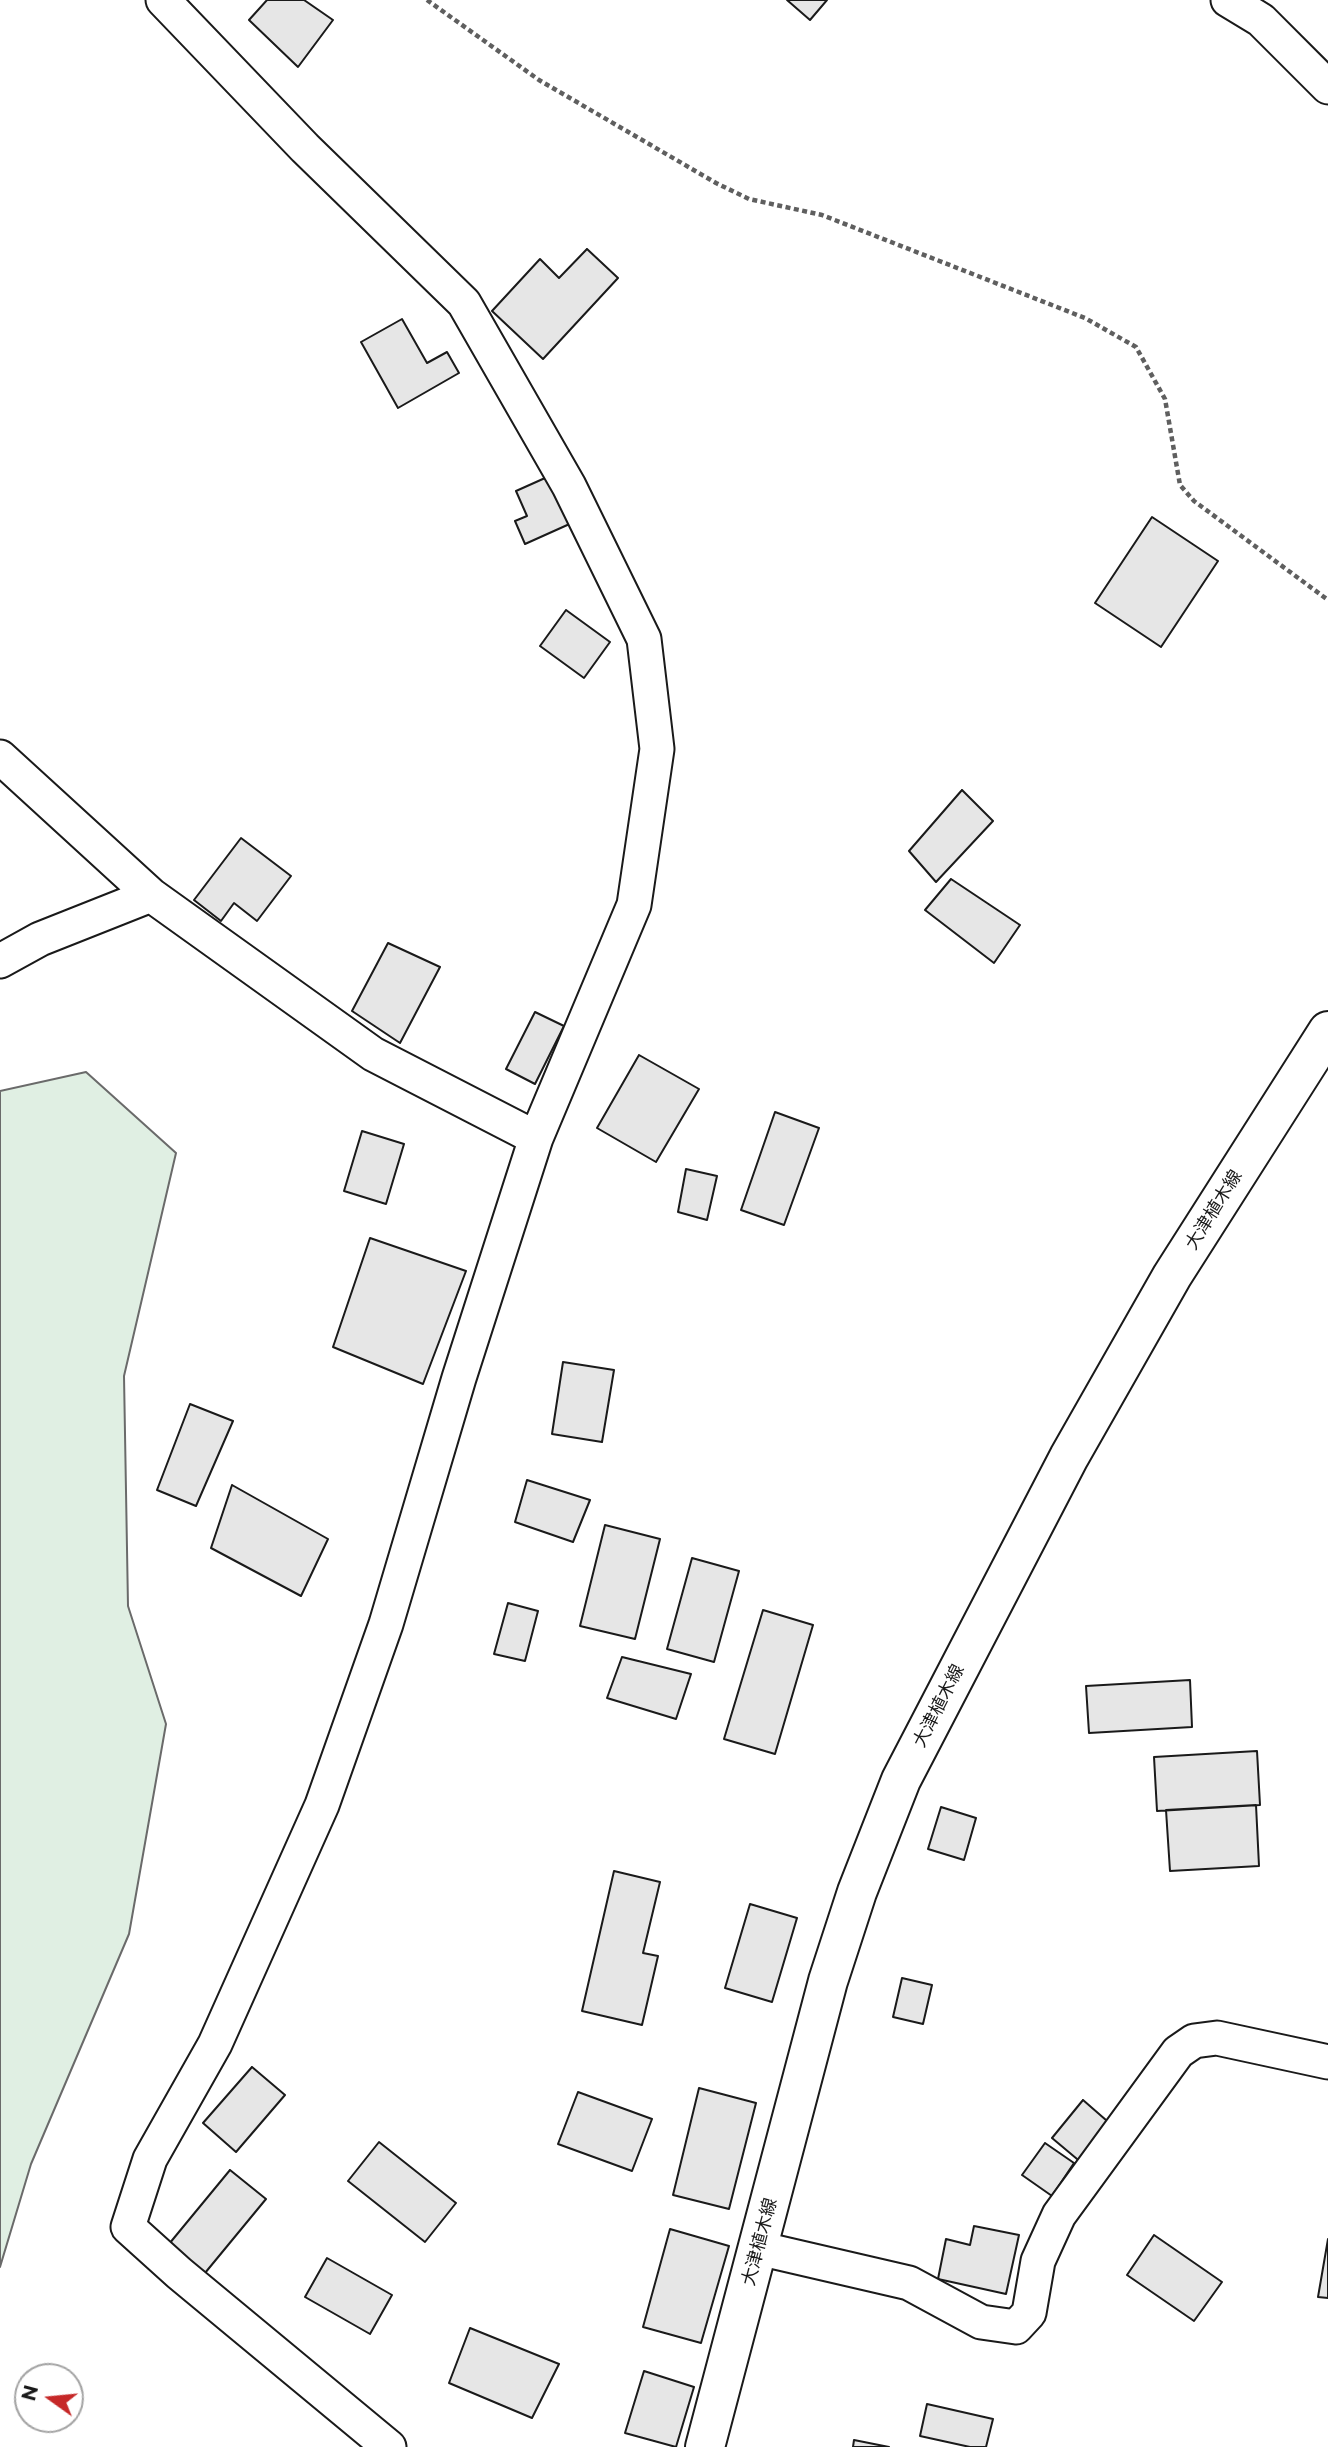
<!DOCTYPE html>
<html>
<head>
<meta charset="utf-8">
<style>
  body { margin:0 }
  #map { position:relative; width:1328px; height:2447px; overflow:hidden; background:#fff; font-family:Montserrat,sans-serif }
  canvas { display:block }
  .north { position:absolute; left:14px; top:2363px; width:70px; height:70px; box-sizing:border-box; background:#fff; border:2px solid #a3a3a3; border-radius:50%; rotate:285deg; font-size:19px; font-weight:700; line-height:28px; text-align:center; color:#1a1a1a }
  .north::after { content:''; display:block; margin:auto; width:24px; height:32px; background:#c62828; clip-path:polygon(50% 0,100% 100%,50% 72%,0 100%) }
</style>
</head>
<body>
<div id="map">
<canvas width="1328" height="2447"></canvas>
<div class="north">N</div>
</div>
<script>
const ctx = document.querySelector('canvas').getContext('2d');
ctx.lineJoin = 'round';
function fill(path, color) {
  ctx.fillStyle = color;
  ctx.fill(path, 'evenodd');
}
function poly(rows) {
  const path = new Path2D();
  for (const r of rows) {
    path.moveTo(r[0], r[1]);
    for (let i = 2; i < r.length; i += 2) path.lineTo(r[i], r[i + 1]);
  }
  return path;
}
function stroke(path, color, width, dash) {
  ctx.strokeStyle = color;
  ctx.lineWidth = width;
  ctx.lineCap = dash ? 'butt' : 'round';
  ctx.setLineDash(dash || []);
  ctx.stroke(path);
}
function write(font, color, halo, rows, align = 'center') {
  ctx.font = font + ' Montserrat,"Noto Sans JP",sans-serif';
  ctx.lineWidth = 5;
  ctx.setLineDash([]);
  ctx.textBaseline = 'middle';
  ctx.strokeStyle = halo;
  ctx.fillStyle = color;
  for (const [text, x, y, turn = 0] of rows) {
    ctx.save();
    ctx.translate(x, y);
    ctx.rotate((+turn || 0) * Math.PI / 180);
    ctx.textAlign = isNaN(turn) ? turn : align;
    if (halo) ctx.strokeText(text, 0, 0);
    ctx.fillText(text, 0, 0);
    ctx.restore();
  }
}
const green = poly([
  [86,1072,176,1153,124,1376,128,1606,166,1724,129,1934,31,2164,0,2267,0,1091,86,1072]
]);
fill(green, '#e0efe3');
stroke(green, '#6a6a6a', 2);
const building = poly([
  [267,0,304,0,333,20,298,67,249,20,267,0],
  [787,0,827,0,810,20,787,0],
  [587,249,618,278,543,359,492,311,540,259,559,278,587,249],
  [402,319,427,363,447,352,459,373,398,408,361,342,402,319],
  [554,474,574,522,525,544,515,521,527,516,516,491,554,474],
  [1152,517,1218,561,1161,647,1095,603,1152,517],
  [566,610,610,642,584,678,540,646,566,610],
  [962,790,993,821,936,882,909,851,962,790],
  [241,838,291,876,257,921,234,903,221,921,194,900,241,838],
  [951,879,1020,925,994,963,925,910,951,879],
  [388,943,440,967,400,1043,352,1011,388,943],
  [535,1012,564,1026,535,1084,506,1069,535,1012],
  [639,1055,699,1089,656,1162,597,1128,639,1055],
  [775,1112,819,1128,784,1225,741,1210,775,1112],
  [362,1131,404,1144,386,1204,344,1191,362,1131],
  [686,1169,717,1176,707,1220,678,1212,686,1169],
  [370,1238,466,1271,423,1384,333,1347,370,1238],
  [563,1362,614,1370,602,1442,552,1434,563,1362],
  [190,1404,233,1421,196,1506,157,1490,190,1404],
  [527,1480,590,1500,573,1542,515,1522,527,1480],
  [232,1485,328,1539,301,1596,211,1548,232,1485],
  [605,1525,660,1539,635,1639,580,1626,605,1525],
  [692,1558,739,1571,714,1662,667,1649,692,1558],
  [508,1603,538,1611,525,1661,494,1654,508,1603],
  [763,1610,813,1625,775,1754,724,1739,763,1610],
  [622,1657,691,1674,676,1719,607,1698,622,1657],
  [1190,1680,1192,1727,1089,1733,1086,1686,1190,1680],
  [1257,1751,1260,1805,1157,1811,1154,1757,1257,1751],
  [1256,1805,1259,1866,1170,1871,1166,1810,1256,1805],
  [941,1807,976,1818,964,1860,928,1849,941,1807],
  [614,1871,660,1882,643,1953,658,1956,642,2025,582,2011,614,1871],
  [750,1904,797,1918,772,2002,725,1988,750,1904],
  [902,1978,932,1985,923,2024,893,2017,902,1978],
  [252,2067,285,2095,236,2152,203,2123,252,2067],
  [699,2088,756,2103,729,2209,673,2195,699,2088],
  [578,2092,652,2119,632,2171,558,2144,578,2092],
  [1083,2100,1114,2127,1083,2164,1052,2138,1083,2100],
  [379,2142,456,2203,425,2242,348,2181,379,2142],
  [1045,2143,1074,2163,1052,2196,1022,2175,1045,2143],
  [230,2170,266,2199,205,2273,169,2244,230,2170],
  [974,2226,1019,2235,1006,2294,938,2279,946,2239,970,2245,974,2226],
  [670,2229,729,2246,701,2343,643,2327,670,2229],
  [1154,2235,1222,2282,1194,2321,1127,2275,1154,2235],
  [1328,2239,1328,2298,1318,2297,1328,2239],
  [327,2258,392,2295,370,2334,305,2297,327,2258],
  [470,2328,559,2364,532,2418,449,2383,470,2328],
  [644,2371,694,2387,676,2447,625,2433,644,2371],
  [927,2404,993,2419,986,2447,970,2447,920,2436,927,2404],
  [854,2440,889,2447,853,2447,854,2440]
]);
fill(building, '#e6e6e6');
stroke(building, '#1a1a1a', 2);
const minor = poly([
  [163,0,305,148,464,303,569,486,644,639,657,749,634,905,536,1138,459,1378,386,1624,322,1805,215,2044,150,2159,128,2227,179,2273,389,2447],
  [1228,0,1261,20,1328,87],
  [0,757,151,895,373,1054,536,1138],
  [0,961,40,939,151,895],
  [758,2248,909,2283,981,2322,1016,2327,1029,2313,1038,2261,1059,2215,1178,2052,1194,2041,1217,2038,1328,2062]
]);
const primary = poly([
  [705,2447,828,1981,857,1892,901,1780,1069,1457,1172,1276,1328,1031]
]);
stroke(minor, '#1a1a1a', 37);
stroke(primary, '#1a1a1a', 42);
stroke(poly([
  [427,0,539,80,716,183,749,199,822,215,1085,318,1136,347,1165,399,1180,485,1194,501,1328,600]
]), '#5f5f5f', 4.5, [5, 3.5]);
stroke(minor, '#fff', 33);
stroke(primary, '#fff', 38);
write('18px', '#1a1a1a', '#fff', [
  ["大津植木線",1214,1210,-58],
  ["大津植木線",939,1706,-63],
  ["大津植木線",760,2242,-75]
]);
</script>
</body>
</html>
